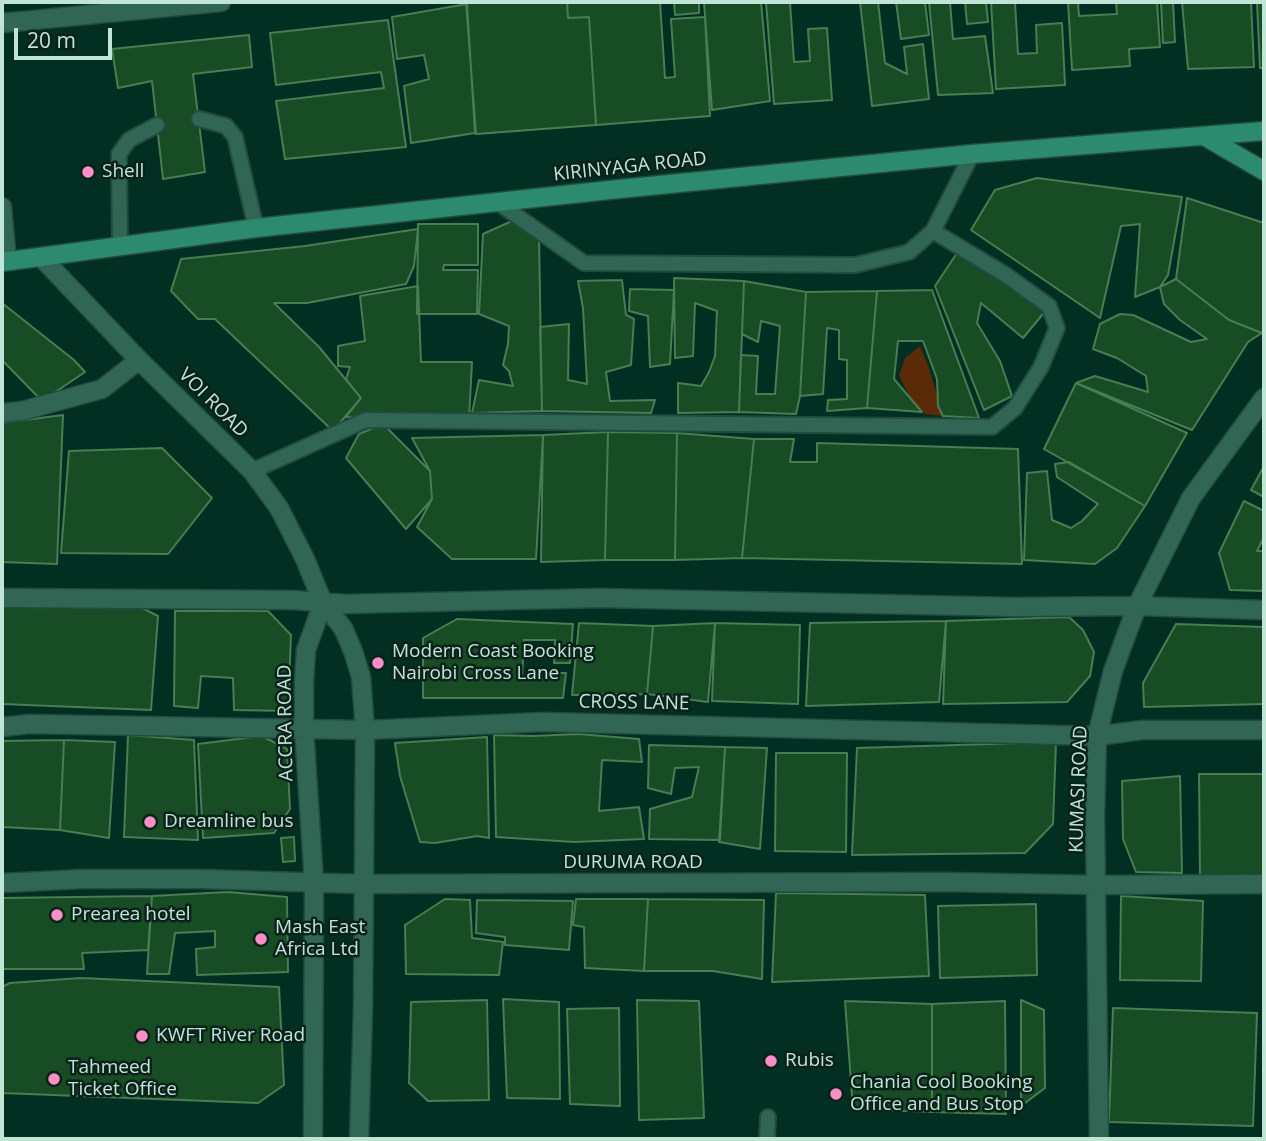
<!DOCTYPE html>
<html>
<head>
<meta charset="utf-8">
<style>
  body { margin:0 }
  #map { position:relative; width:1266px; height:1141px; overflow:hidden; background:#032f22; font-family:"Open Sans",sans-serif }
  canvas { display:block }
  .frame { position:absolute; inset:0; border:4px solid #c0e5d6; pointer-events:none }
  .scale { position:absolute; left:14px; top:28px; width:98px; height:32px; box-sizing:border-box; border:4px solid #c0e5d6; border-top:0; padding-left:9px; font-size:21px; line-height:24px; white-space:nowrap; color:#c0e5d6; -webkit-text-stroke:5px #0a221a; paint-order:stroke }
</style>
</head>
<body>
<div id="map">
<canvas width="1266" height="1141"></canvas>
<div class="frame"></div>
<div class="scale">20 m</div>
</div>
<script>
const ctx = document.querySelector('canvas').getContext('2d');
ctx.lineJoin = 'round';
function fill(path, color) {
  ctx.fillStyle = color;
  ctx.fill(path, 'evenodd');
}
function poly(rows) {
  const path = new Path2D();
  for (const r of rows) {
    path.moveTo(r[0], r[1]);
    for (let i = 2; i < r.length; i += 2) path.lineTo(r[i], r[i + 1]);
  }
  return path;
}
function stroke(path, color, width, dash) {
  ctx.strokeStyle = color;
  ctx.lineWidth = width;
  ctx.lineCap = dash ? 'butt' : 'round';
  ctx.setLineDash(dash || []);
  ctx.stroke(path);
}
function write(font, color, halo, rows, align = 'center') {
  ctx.font = font + ' "Open Sans",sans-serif';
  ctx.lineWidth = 5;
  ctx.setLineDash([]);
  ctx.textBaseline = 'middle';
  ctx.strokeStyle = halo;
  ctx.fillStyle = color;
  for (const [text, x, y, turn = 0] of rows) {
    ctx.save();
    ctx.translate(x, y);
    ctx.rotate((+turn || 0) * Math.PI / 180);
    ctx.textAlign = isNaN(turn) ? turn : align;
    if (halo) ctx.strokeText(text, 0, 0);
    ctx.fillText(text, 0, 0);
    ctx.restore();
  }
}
fill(poly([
  [920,346,929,368,943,416,925,414,912,401,899,376,905,358]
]), '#5b2a09');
const building = poly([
  [466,2,567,2,568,18,589,17,596,125,476,134,466,2],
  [567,2,660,2,665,78,675,77,671,19,705,17,710,116,596,125,589,17,568,18,567,2],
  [674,2,699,2,699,13,675,15,674,2],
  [704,2,761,2,770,101,712,110,704,2],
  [766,2,790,2,794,62,810,61,808,29,827,28,832,100,774,104,766,2],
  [860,2,878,2,885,63,907,74,904,47,923,44,929,99,872,106,860,2],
  [896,2,925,2,929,35,901,39,896,2],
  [929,2,950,2,953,39,985,36,993,93,938,95,929,2],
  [965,2,986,2,988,22,967,24,965,2],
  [991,2,1015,2,1018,54,1037,53,1036,25,1062,23,1065,85,996,89,991,2],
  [1068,2,1078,2,1079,16,1117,14,1116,2,1157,2,1160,47,1129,49,1130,66,1072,70,1068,2],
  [1161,2,1173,2,1175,42,1163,43,1161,2],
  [1182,2,1251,2,1254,67,1188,69,1182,2],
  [1257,2,1264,2,1264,68,1260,68,1257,2],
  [467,4,475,133,411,143,404,86,429,79,424,55,397,59,392,17,467,4],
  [388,20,406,147,285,159,276,101,384,88,381,72,276,85,270,33,388,20],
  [249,35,252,67,193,74,205,172,163,179,152,81,118,88,112,49,249,35],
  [1037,178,1182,197,1168,275,1160,287,1135,297,1140,224,1121,226,1100,318,971,230,995,190,1037,178],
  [1187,198,1264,223,1264,329,1262,333,1229,320,1176,279,1187,198],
  [512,221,539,238,542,411,472,413,479,380,513,386,509,371,503,365,508,344,509,326,479,314,483,234,512,221],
  [418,224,478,224,478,265,444,265,443,270,478,270,477,314,417,314,418,224],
  [418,229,414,266,406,284,307,303,274,303,319,347,361,398,333,431,215,319,198,319,171,291,181,259,305,246,418,229],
  [959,250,1047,309,1023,338,981,303,977,323,1000,361,1012,396,984,410,935,286,959,250],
  [674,278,744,281,739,412,678,413,678,383,701,386,709,372,715,356,717,311,695,303,693,356,675,358,674,278],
  [1176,279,1229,320,1262,333,1248,342,1192,430,1076,383,1095,376,1148,392,1146,376,1117,358,1093,349,1100,324,1120,314,1133,315,1191,342,1207,339,1180,320,1164,304,1160,287,1176,279],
  [622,280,626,315,634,319,631,365,606,372,610,401,655,400,651,413,542,411,540,327,569,324,568,380,587,384,583,308,578,281,622,280],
  [744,281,806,292,800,396,796,414,739,412,741,355,758,356,756,394,775,394,780,326,761,321,758,342,742,334,744,281],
  [418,286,421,362,472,362,469,418,346,417,361,398,346,379,350,367,338,366,338,346,365,341,360,296,418,286],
  [630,289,674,290,670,364,650,367,648,316,629,311,630,289],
  [932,290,979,418,943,416,938,406,937,379,923,341,898,341,894,379,922,412,867,408,877,291,932,290],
  [877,291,867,408,827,411,828,400,847,399,847,360,839,359,839,330,827,328,823,394,800,396,806,292,877,291],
  [2,303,74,360,85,372,42,401,2,360,2,303],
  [1076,383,1187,433,1145,506,1044,449,1076,383],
  [63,415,57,564,2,562,2,423,63,415],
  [383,424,430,471,432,499,406,529,346,458,359,434,383,424],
  [608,432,605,560,541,562,543,435,608,432],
  [608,432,677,433,675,560,605,560,608,432],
  [677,433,754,439,742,558,675,560,677,433],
  [543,435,536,559,452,559,417,527,432,499,430,471,412,438,543,435],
  [754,439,794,439,790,462,817,462,817,443,1018,449,1022,564,742,558,754,439],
  [162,448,212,498,168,554,61,553,69,451,162,448],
  [1069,462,1145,506,1117,548,1095,564,1024,560,1027,473,1047,471,1052,520,1071,528,1082,521,1098,504,1057,477,1055,464,1069,462],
  [1264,466,1264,497,1251,490,1264,466],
  [1244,501,1264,511,1264,537,1257,551,1264,551,1264,591,1230,590,1219,553,1244,501],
  [134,604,158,616,151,710,2,704,2,606,134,604],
  [175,611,268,611,291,635,288,711,234,710,233,678,201,676,198,708,174,706,175,611],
  [1069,617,1083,630,1094,652,1090,676,1067,702,943,704,946,621,1069,617],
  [457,619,573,624,570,663,554,663,555,640,524,640,522,678,549,679,551,673,566,673,563,698,423,698,423,638,457,619],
  [946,621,939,702,806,706,810,623,946,621],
  [579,623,653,626,647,694,572,695,579,623],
  [715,623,708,702,647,694,653,626,715,623],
  [715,623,800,625,798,704,712,701,715,623],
  [1176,624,1264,627,1264,704,1144,707,1143,683,1176,624],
  [578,734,639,739,642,762,602,760,599,811,639,807,644,839,574,842,496,837,494,735,533,736,578,734],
  [128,735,194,740,198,840,124,837,128,735],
  [262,736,287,749,290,809,274,833,203,838,198,744,262,736],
  [487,737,489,838,477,836,435,843,420,842,400,776,395,743,487,737],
  [64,740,115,742,109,838,60,830,64,740],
  [64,740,60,830,2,827,2,741,64,740],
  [1056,742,1053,824,1025,853,852,855,857,748,1056,742],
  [649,745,725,747,720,840,649,839,650,809,692,797,699,767,675,768,671,794,648,788,649,745],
  [725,747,767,748,760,849,719,842,725,747],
  [776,753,847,753,846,852,775,851,776,753],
  [1199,774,1264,774,1264,881,1200,879,1199,774],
  [1180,776,1182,873,1136,872,1123,839,1122,781,1180,776],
  [294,837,295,861,283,862,281,838,294,837],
  [228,892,287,897,288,972,197,975,196,949,215,947,215,931,175,933,169,974,147,974,152,896,228,892],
  [776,893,925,895,929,976,772,982,776,893],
  [152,896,148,950,82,953,84,969,2,969,2,898,152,896],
  [1121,896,1203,901,1201,981,1120,980,1121,896],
  [445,899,470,900,472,938,503,942,499,975,406,974,405,925,445,899],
  [576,899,648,899,644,971,585,968,584,927,573,925,576,899],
  [648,899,764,900,762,979,713,971,644,971,648,899],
  [477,900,573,901,569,950,505,945,505,937,476,933,477,900],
  [1036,904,1037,975,940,978,938,906,1036,904],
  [81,978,279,987,284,1085,258,1103,2,1093,2,987,10,983,81,978],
  [503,999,559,1002,560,1099,507,1098,503,999],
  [487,1000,489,1100,428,1101,409,1083,411,1002,487,1000],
  [637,1000,699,1001,704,1118,639,1120,637,1000],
  [1021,1000,1044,1010,1045,1088,1021,1106,1021,1000],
  [845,1001,932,1004,932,1112,853,1109,845,1001],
  [1005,1001,1006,1114,932,1112,932,1004,1005,1001],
  [619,1008,620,1106,570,1104,567,1009,619,1008],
  [1113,1008,1257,1013,1253,1126,1109,1122,1113,1008]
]);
fill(building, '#174c25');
stroke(building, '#497d53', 2);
const lane = poly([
  [199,119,226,126,235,137,256,228],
  [497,202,584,263,855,265,909,252,933,231,972,154],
  [120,247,119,154,129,140,157,125],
  [252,471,366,420,992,427,1015,408,1041,367,1057,328,1049,306,1006,275,933,231],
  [767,1139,768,1117]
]);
const street = poly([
  [2,23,221,2],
  [2,207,7,261],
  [41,257,139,360,252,471,279,508,305,559,323,603,343,628,353,651,361,677,365,730,363,1009,359,1139],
  [2,413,22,411,102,389,139,360],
  [2,598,293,600,345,604,600,598,1014,607,1137,606,1264,610],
  [2,727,29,724,365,730,544,722,1097,736,1142,730,1264,730],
  [2,883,83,879,201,879,362,884,945,882,1098,885,1264,884],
  [313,1139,314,883,304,728,304,682,306,650,323,603],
  [1099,1139,1095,816,1097,736,1113,671,1137,606,1191,498,1264,398]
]);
const secondary = poly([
  [1204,136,1264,171],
  [2,262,256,228,619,189,972,154,1264,131]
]);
stroke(lane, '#214c3f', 18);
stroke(street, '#214c3f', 21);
stroke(secondary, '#214c3f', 21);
stroke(lane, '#316654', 14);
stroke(street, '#316654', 18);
stroke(secondary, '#2c8a6e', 18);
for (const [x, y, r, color] of [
  [88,172,7,"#fa8fc6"],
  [378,663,7,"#fa8fc6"],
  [150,822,7,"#fa8fc6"],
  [57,915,7,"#fa8fc6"],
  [261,939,7,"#fa8fc6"],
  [142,1036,7,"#fa8fc6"],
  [771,1061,7,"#fa8fc6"],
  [54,1079,7,"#fa8fc6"],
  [836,1094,7,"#fa8fc6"]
]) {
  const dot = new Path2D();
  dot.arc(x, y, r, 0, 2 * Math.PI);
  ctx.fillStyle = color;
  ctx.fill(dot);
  stroke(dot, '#0a221a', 2.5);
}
write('19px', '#c0e5d6', '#0a221a', [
  ["KIRINYAGA ROAD",630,167,-6],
  ["VOI ROAD",213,403,45],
  ["CROSS LANE",634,703,1],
  ["ACCRA ROAD",286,723,-91],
  ["KUMASI ROAD",1079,789,-88],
  ["DURUMA ROAD",633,863]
]);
write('19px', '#c0e5d6', '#0a221a', [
  ["Shell",102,172],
  ["Modern Coast Booking",392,652],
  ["Nairobi Cross Lane",392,674],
  ["Dreamline bus",164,822],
  ["Prearea hotel",71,915],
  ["Mash East",275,928],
  ["Africa Ltd",275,950],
  ["KWFT River Road",156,1036],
  ["Rubis",785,1061],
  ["Tahmeed",68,1068],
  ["Ticket Office",68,1090],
  ["Chania Cool Booking",850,1083],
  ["Office and Bus Stop",850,1105]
], 'left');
</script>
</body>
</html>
